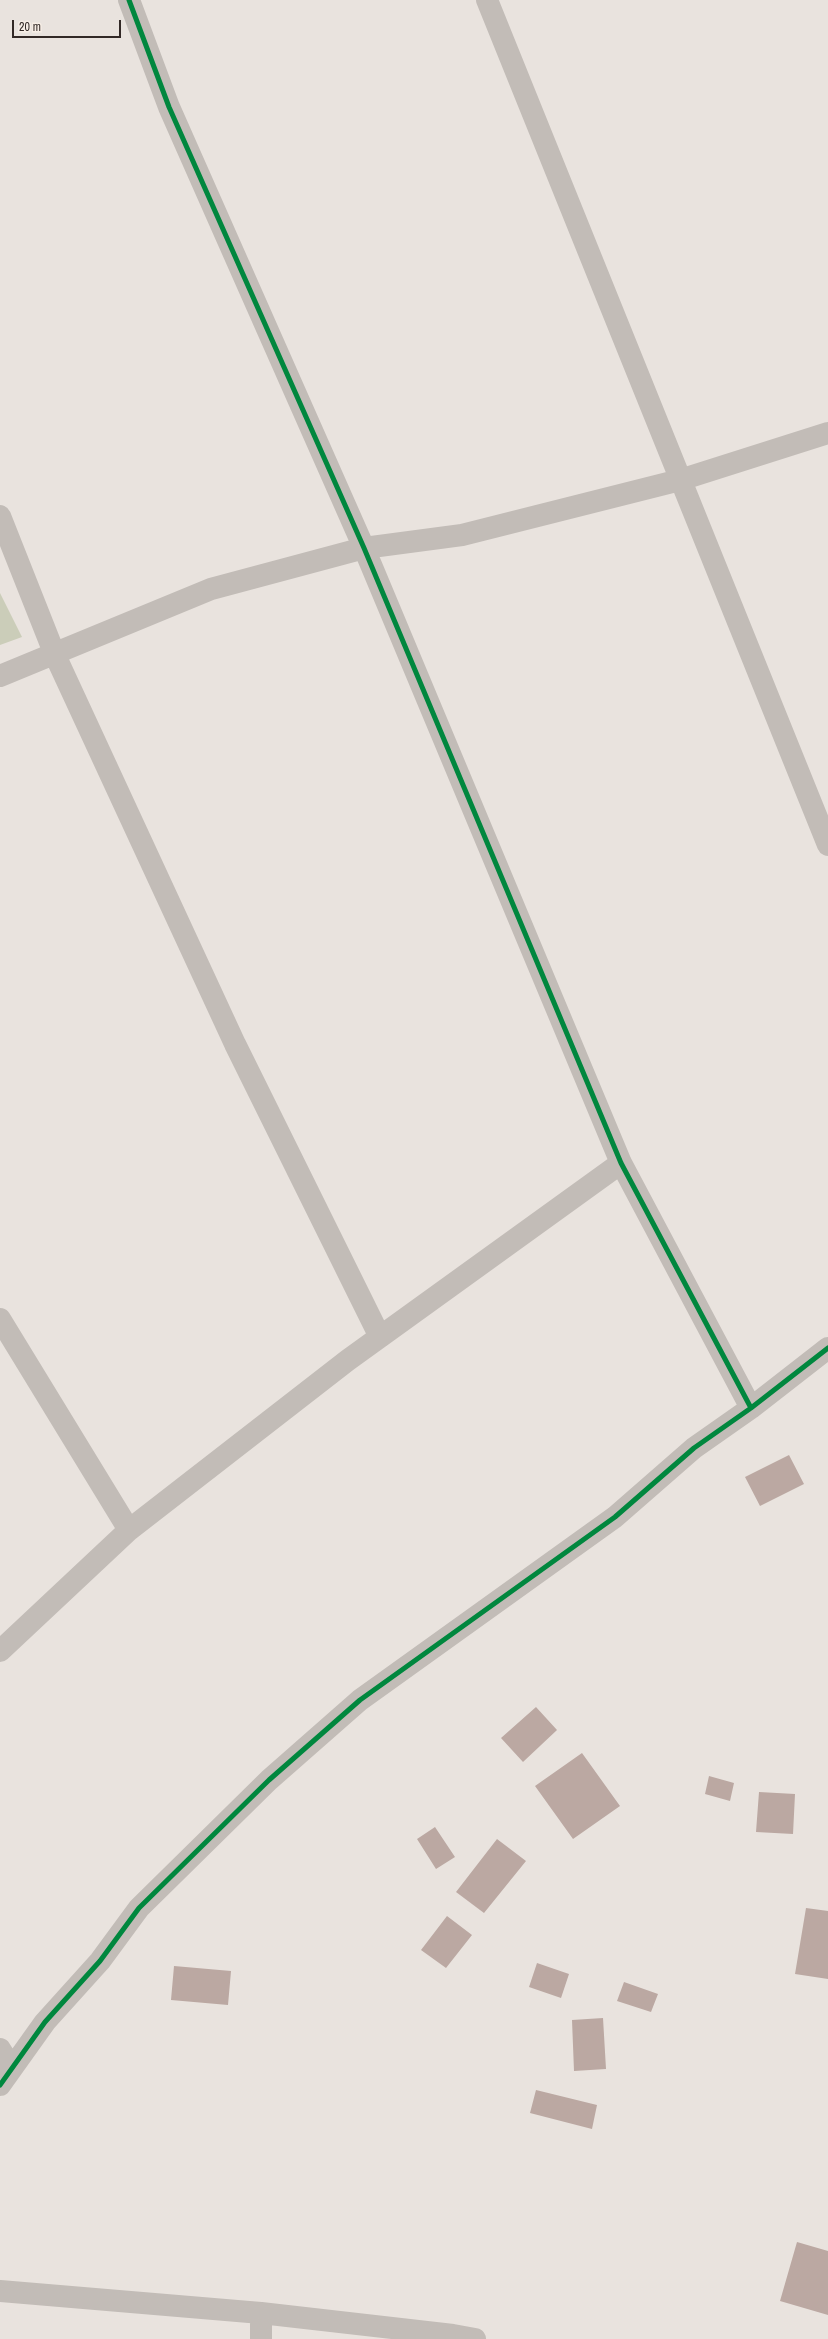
<!DOCTYPE html>
<html>
<head>
<meta charset="utf-8">
<style>
  body { margin:0 }
  #map { position:relative; width:828px; height:2339px; overflow:hidden; background:#e9e3de; font-family:"Archivo Narrow",sans-serif }
  canvas { display:block }
  .scale { position:absolute; left:12px; top:20px; width:109px; height:18px; box-sizing:border-box; border:2px solid #322926; border-top:0; padding-left:5px; font-size:12px; line-height:14px; white-space:nowrap; color:#322926; -webkit-text-stroke:3px #f6ede5; paint-order:stroke }
</style>
</head>
<body>
<div id="map">
<canvas width="828" height="2339"></canvas>
<div class="scale">20 m</div>
</div>
<script>
const ctx = document.querySelector('canvas').getContext('2d');
ctx.lineJoin = 'round';
function fill(path, color) {
  ctx.fillStyle = color;
  ctx.fill(path, 'evenodd');
}
function poly(rows) {
  const path = new Path2D();
  for (const r of rows) {
    path.moveTo(r[0], r[1]);
    for (let i = 2; i < r.length; i += 2) path.lineTo(r[i], r[i + 1]);
  }
  return path;
}
function stroke(path, color, width, dash) {
  ctx.strokeStyle = color;
  ctx.lineWidth = width;
  ctx.lineCap = dash ? 'butt' : 'round';
  ctx.setLineDash(dash || []);
  ctx.stroke(path);
}
fill(poly([
  [0,593,22,637,0,645]
]), '#cbcdb9');
fill(poly([
  [789,1455,804,1484,760,1506,745,1477],
  [536,1707,557,1730,523,1762,501,1738],
  [582,1753,620,1806,573,1839,535,1786],
  [709,1776,734,1783,730,1801,705,1794],
  [759,1792,795,1794,793,1834,756,1832],
  [435,1827,455,1857,436,1869,417,1839],
  [497,1839,526,1861,484,1913,456,1892],
  [806,1908,828,1911,828,1979,795,1974],
  [447,1916,472,1935,446,1968,421,1950],
  [537,1963,569,1974,561,1998,529,1987],
  [174,1966,231,1971,228,2005,171,2000],
  [624,1982,658,1994,651,2012,617,2001],
  [603,2018,606,2069,574,2071,572,2020],
  [536,2090,597,2105,592,2129,530,2113],
  [797,2242,828,2251,828,2315,780,2301]
]), '#bba8a2');
stroke(poly([
  [129,0,169,107,364,548,621,1163,751,1408],
  [487,0,828,845],
  [0,516,55,655,235,1044,380,1337],
  [0,676,211,589,364,548,462,535,680,480,828,433],
  [0,1319,129,1530],
  [0,1651,129,1530,348,1360,621,1163],
  [0,2049,12,2068],
  [0,2085,45,2022,100,1961,139,1908,269,1780,360,1700,615,1517,694,1448,751,1408,828,1348],
  [0,2291,261,2313,453,2335,475,2339],
  [261,2339,261,2313]
]), '#c2bcb7', 22);
stroke(poly([
  [129,0,169,107,364,548,621,1163,751,1408],
  [0,2085,45,2022,100,1961,139,1908,269,1780,360,1700,615,1517,694,1448,751,1408,828,1348]
]), '#00873e', 5);
</script>
</body>
</html>
